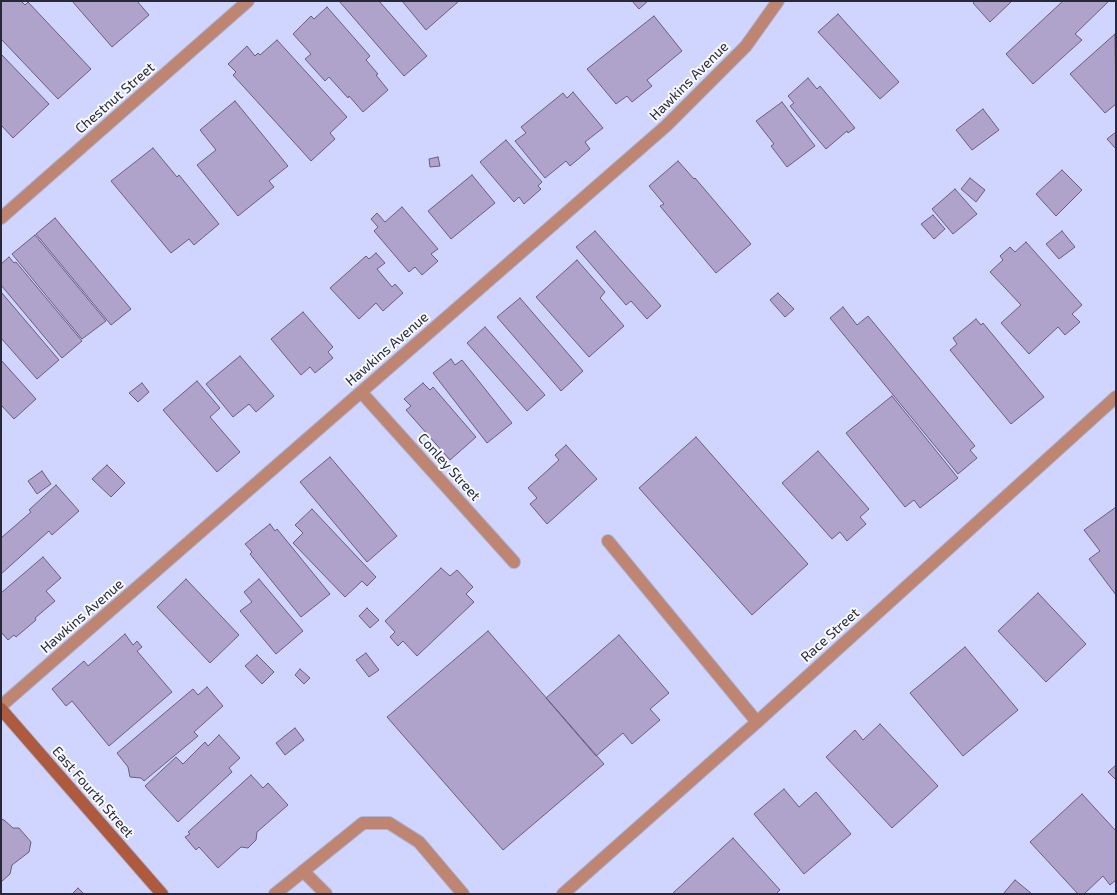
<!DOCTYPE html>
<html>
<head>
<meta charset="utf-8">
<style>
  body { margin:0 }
  #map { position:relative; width:1117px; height:895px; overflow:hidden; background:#d0d5ff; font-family:"Exo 2",sans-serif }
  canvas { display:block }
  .frame { position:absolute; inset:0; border:2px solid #272939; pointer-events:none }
</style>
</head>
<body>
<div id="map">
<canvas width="1117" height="895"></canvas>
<div class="frame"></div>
</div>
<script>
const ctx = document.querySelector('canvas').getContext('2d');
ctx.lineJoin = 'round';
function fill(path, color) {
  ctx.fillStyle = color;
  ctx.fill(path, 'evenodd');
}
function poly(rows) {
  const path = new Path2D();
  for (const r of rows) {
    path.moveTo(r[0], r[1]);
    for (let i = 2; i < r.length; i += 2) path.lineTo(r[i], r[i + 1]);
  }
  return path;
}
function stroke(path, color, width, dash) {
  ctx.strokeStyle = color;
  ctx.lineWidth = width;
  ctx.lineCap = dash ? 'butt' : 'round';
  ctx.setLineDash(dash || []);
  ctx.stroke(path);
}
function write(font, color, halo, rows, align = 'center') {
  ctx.font = font + ' "Exo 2",sans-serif';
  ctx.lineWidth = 4;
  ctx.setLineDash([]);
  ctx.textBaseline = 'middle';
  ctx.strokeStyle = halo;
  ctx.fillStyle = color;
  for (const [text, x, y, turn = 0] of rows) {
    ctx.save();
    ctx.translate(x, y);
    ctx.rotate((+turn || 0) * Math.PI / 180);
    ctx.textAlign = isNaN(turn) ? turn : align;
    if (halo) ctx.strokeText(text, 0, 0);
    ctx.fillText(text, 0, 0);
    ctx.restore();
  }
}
const building = poly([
  [1,1,21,1,25,5,28,2,91,69,58,99,1,39,1,1],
  [72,1,137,1,149,15,112,47,72,1],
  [339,1,379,1,427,56,404,76,339,1],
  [402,1,459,1,426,30,402,1],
  [632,1,648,1,639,9,632,1],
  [975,1,1012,1,990,22,973,3,975,1],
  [1063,1,1109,1,1075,34,1082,40,1033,84,1006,54,1063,1],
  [327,7,370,56,366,60,378,74,376,75,388,90,363,112,349,96,348,98,329,77,325,81,305,59,311,54,293,34,311,16,314,19,327,7],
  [838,14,899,82,880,99,818,32,838,14],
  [654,16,682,51,647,80,652,86,632,102,627,96,616,104,587,69,654,16],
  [1115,34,1116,104,1105,113,1070,74,1115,34],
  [277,40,347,117,330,133,335,139,311,161,233,75,236,72,228,64,247,46,255,56,258,53,260,55,277,40],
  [1,54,49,104,13,138,1,125,1,54],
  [808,78,817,89,820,86,855,128,848,133,847,131,826,149,790,106,794,103,788,96,808,78],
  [573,92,603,128,585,142,590,149,570,166,566,161,545,178,515,141,526,133,521,127,563,93,567,98,573,92],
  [235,101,288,166,269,181,274,187,238,216,197,165,216,150,200,130,235,101],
  [782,102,815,146,787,167,771,146,774,144,756,121,782,102],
  [983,109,999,130,972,150,956,130,983,109],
  [1116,132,1116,149,1107,139,1116,132],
  [506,140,542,182,538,186,541,189,524,204,519,197,514,202,480,162,506,140],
  [153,148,177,177,179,175,219,224,194,245,189,239,171,253,111,181,153,148],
  [438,157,440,166,430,167,429,159,438,157],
  [678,161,694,179,695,178,751,244,716,273,660,206,664,204,649,186,678,161],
  [1062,170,1082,190,1056,216,1036,194,1062,170],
  [472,175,495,203,451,239,428,211,472,175],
  [970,178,985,190,976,202,961,189,970,178],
  [955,189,977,214,953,234,932,209,955,189],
  [402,207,438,249,431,254,438,261,422,275,415,267,409,272,374,231,378,227,371,219,377,213,385,222,402,207],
  [933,215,945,229,934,239,921,224,933,215],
  [55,218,131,309,111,325,36,234,55,218],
  [595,231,661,306,647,319,631,301,626,305,576,247,595,231],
  [1062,231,1075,247,1059,259,1046,244,1062,231],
  [35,235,106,321,82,339,12,254,35,235],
  [1026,242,1082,305,1072,314,1080,322,1065,335,1058,327,1029,354,1001,323,1021,305,990,272,1003,260,1000,256,1010,247,1015,252,1026,242],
  [376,253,385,263,377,269,392,287,395,284,403,293,383,311,376,303,359,319,330,288,366,256,369,259,376,253],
  [9,257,14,263,16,262,82,341,62,358,1,285,1,264,9,257],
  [577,260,605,292,600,298,624,326,589,357,536,297,577,260],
  [1,292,59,360,37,379,1,338,1,292],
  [778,293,794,309,785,317,770,300,778,293],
  [520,298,583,371,561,391,497,317,520,298],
  [843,307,857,325,868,316,975,446,970,450,977,458,958,474,830,318,843,307],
  [303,312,333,347,328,352,333,358,315,373,310,367,301,375,271,339,303,312],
  [976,319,981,325,983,323,1044,397,1011,424,950,350,957,344,953,338,976,319],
  [485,327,545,395,527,411,467,343,485,327],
  [240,356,274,396,256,412,249,404,233,417,206,384,240,356],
  [451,359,455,365,462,360,512,423,487,443,433,373,451,359],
  [1,360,36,399,14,419,1,405,1,360],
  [197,381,220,408,210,417,240,452,217,472,163,410,197,381],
  [142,383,149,392,138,402,129,393,142,383],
  [423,383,430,390,433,387,476,437,450,460,406,410,411,406,404,399,423,383],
  [892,396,958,478,920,508,914,500,905,507,846,433,892,396],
  [696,437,808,564,752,615,639,488,696,437],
  [566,445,597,479,547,524,530,504,537,498,528,488,559,460,555,455,566,445],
  [818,451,869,509,860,517,866,524,847,541,840,532,832,539,782,483,818,451],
  [330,457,397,536,367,562,300,482,330,457],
  [107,465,125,483,111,497,92,479,107,465],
  [42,471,51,484,37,494,28,481,42,471],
  [56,485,79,511,52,535,49,531,1,574,1,538,31,512,29,510,56,485],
  [1116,507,1116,595,1089,559,1100,551,1084,530,1116,507],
  [312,509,376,577,367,586,362,581,345,597,293,543,303,533,295,525,312,509],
  [270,524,275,531,277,529,330,594,301,617,250,554,252,552,245,544,270,524],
  [43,557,61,578,46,591,55,601,35,618,36,620,16,637,14,635,8,640,1,632,1,593,43,557],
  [441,568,450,576,457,570,473,587,466,594,474,602,417,656,403,641,398,646,390,637,395,632,385,621,441,568],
  [186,579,239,635,210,663,157,607,186,579],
  [259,579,303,631,276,654,240,611,252,602,244,592,259,579],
  [1038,593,1086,644,1046,682,998,631,1038,593],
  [367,608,379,620,370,628,359,616,367,608],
  [488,631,604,764,503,850,387,717,488,631],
  [125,634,133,645,137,641,142,647,137,651,172,692,109,746,72,701,66,706,52,689,84,661,88,666,125,634],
  [619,635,669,693,650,709,660,720,632,744,623,733,596,756,546,698,619,635],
  [965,647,1018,710,963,756,910,693,965,647],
  [366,653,379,670,369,677,356,660,366,653],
  [257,655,274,672,262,684,245,666,257,655],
  [300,669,310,678,304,684,295,675,300,669],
  [207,687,223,706,194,732,198,736,144,781,141,778,130,777,128,767,117,753,193,689,198,695,207,687],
  [880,724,938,786,892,828,826,757,855,730,863,740,880,724],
  [295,728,304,740,285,755,276,743,295,728],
  [219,735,240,758,229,768,232,772,178,822,145,786,176,757,183,764,205,742,208,746,219,735],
  [1116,765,1116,780,1108,772,1116,765],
  [251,775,263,788,268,783,288,805,257,832,256,840,248,848,241,847,218,868,199,847,196,850,185,837,190,834,188,832,251,775],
  [784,789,799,807,816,792,851,834,804,874,754,814,784,789],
  [1082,794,1116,831,1116,880,1110,885,1103,876,1084,894,1078,894,1030,842,1082,794],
  [1,819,4,820,13,828,19,828,31,842,29,852,12,865,10,874,1,882,1,819],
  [733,838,780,890,776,894,674,894,673,893,733,838],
  [1015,880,1032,894,1003,894,1015,880],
  [78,888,84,894,72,894,78,888]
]);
fill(building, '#b0a3cb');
stroke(building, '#695d80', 1);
const lane = poly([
  [608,541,757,722],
  [303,871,326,894],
  [275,894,363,823,389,823,419,842,463,894]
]);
const street = poly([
  [1,218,248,1],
  [361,392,514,562],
  [1,706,666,126,746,46,778,1],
  [563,894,757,722,1116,397]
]);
const secondary = poly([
  [1,709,162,894]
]);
stroke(lane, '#aeb3d7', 14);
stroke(street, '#aeb3d7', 14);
stroke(secondary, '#aeb3d7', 14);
stroke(lane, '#be8572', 12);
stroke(street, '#be8572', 12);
stroke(secondary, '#ad5a3e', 12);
write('14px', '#272939', '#f8f9fd', [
  ["Hawkins Avenue",689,81,-45],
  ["Chestnut Street",115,98,-41],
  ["Hawkins Avenue",387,349,-41],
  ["Conley Street",449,467,48],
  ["Hawkins Avenue",82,616,-41],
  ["Race Street",830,635,-42],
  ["East Fourth Street",93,792,49]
]);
</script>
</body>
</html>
